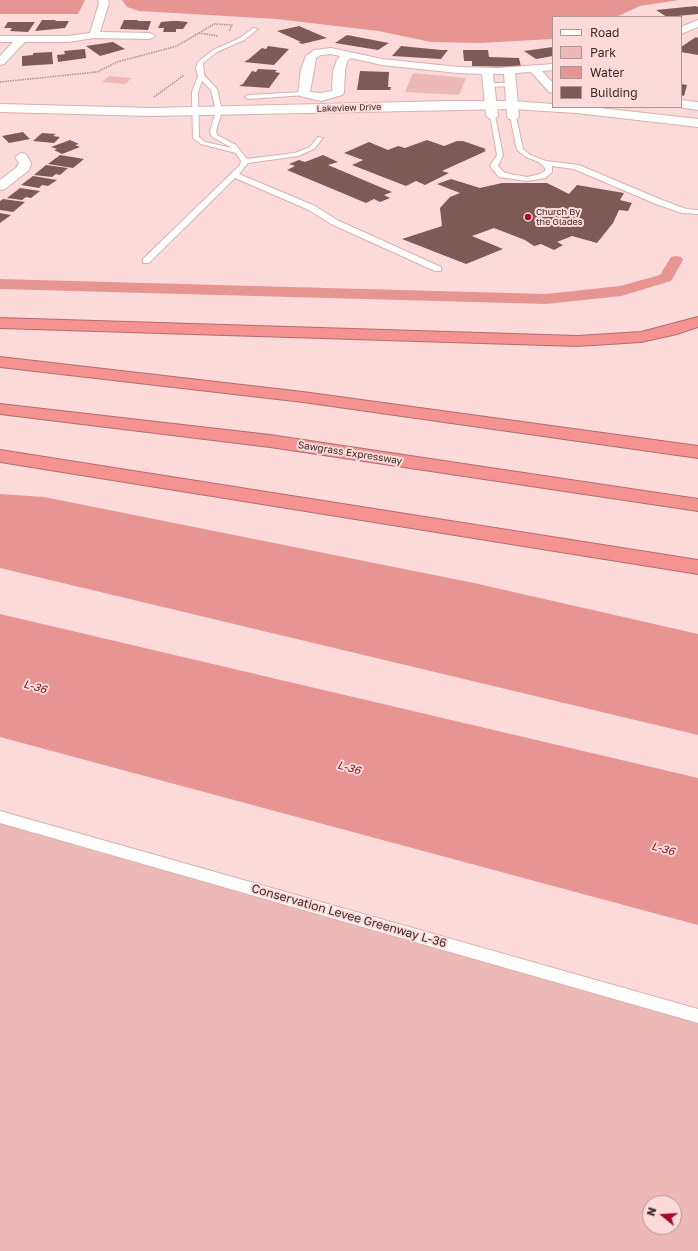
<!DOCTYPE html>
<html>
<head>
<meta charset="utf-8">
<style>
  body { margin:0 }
  #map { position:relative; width:698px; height:1251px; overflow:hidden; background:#fcdad9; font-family:"Golos Text",sans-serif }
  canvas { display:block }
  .legend { position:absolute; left:552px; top:16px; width:130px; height:92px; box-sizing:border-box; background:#fcdad9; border:1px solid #ae9493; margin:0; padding:5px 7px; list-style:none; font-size:12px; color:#3a2b2a }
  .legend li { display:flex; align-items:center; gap:8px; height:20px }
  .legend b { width:20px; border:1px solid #ae9493 }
  .north { position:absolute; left:642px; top:1195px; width:40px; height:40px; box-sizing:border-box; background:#fcdad9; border:1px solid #ae9493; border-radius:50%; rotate:288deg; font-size:11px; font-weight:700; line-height:16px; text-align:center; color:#3a2b2a }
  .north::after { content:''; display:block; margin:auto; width:14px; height:18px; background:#a50a27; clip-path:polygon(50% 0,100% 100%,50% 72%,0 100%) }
</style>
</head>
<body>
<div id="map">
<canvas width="698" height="1251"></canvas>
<ul class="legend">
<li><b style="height:5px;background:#fff"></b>Road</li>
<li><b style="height:11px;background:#edb9b6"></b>Park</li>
<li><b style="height:11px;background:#e79593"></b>Water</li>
<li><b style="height:11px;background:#7d5a58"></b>Building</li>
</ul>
<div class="north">N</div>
</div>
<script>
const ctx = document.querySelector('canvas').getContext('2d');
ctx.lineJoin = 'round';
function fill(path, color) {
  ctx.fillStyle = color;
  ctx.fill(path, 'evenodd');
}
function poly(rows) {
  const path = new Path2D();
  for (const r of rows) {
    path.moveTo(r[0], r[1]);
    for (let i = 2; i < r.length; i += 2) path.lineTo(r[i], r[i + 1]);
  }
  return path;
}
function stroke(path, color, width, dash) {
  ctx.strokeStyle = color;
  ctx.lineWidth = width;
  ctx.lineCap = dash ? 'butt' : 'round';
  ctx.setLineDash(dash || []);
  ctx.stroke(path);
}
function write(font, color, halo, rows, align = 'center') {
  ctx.font = font + ' "Golos Text",sans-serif';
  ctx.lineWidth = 4;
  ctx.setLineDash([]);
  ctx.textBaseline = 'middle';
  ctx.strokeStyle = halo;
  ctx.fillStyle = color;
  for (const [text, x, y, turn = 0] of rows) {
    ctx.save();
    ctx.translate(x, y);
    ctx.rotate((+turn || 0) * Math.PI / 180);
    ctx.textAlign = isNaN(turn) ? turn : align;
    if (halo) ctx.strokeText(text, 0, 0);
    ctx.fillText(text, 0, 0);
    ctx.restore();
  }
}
fill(poly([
  [413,73,466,78,459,95,405,92],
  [109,76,132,78,125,84,102,82],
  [0,817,698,1016,698,1251,0,1251],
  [650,1203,674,1203,674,1227,650,1227]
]), '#edb9b6');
fill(poly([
  [0,0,85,0,78,14,0,14],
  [122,0,698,0,679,0,640,6,616,17,553,17,553,39,480,43,431,42,378,31,277,19,139,11,127,7],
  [0,494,44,497,474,583,698,634,698,735,0,568],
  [0,614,698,778,698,925,0,737]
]), '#e79593');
fill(poly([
  [676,256,681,257,683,260,671,281,621,296,546,304,0,289,0,279,546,294,620,286,660,275,671,257,676,256]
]), '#e79593');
fill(poly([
  [696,6,698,7,698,14,667,17,656,10],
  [42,20,56,20,55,21,69,21,65,28,35,31],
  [124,20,138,20,137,21,151,21,148,30,120,29],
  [171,21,178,21,188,22,183,29,176,29,176,32,163,32,164,28,158,28,161,22],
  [8,22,35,22,28,32,10,31,12,28,4,28],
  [299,26,327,38,302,44,298,42,301,42,277,31],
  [347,35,389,43,378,50,335,43],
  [696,37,698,38,698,55,681,52,681,47],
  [113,42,125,49,100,56,86,46],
  [268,46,289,49,274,65,244,62,249,59,262,48,266,49],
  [401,46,441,50,448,50,441,59,392,56],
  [553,47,553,56,536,59,524,51],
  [85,49,86,58,58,62,57,55,65,54,64,51],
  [463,50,488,50,489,57,519,58,521,67,472,66,472,61,464,61],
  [52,52,53,64,22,66,22,56,33,55,33,53],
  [258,69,277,70,275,72,280,73,269,88,239,86,243,84,252,71,256,72],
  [360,71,389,72,388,87,391,87,390,90,357,90],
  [681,84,687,85,684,96,681,95],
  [23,132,30,139,9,143,2,136],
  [42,133,56,134,53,136,60,137,54,143,33,141],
  [70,140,79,144,75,145,80,147,62,154,54,150,57,149,51,147],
  [427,140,444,146,457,141,463,141,486,149,484,150,486,151,442,171,449,173,425,185,416,181,406,186,352,165,363,160,344,153,369,142,388,150,398,146,405,148],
  [60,155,84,159,73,168,48,164],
  [323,155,338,162,328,165,392,192,384,195,390,198,380,202,374,199,366,203,287,170,295,166,289,164,299,160,305,162],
  [46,165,68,168,60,175,56,174,52,177,34,175],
  [33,176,57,180,48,186,42,185,39,188,21,185],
  [451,179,480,188,502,183,547,183,569,194,577,185,624,193,620,200,632,203,628,211,619,210,613,223,597,243,572,236,557,242,563,245,554,250,541,244,534,246,525,240,494,228,472,236,503,249,466,264,402,239,442,226,440,208,450,197,460,193,437,184],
  [20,188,40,191,31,198,26,197,22,200,7,198],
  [3,199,25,202,13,212,0,210,0,201],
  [0,213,11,215,0,223]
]), '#7d5a58');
const service = poly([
  [253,28,258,29,244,40,217,52,203,63,204,75,217,89,222,111,216,131,217,135,236,145,247,159,295,153,310,147,318,137,323,138,314,149,298,156,248,163,239,174,315,206,337,220,441,267,441,271,435,271,331,224,309,210,235,178,149,263,143,263,143,259,240,165,241,161,236,153,201,144,193,138,192,92,198,76,196,68,198,62,213,50,240,38,253,28],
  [202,81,211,90,216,111,210,131,211,136,232,148,205,142,199,137,198,92,202,81],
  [510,83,512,84,512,86,489,87,486,85,489,83,510,83],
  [304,92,306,93,306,95,248,99,245,97,248,95,304,92],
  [490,115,495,116,503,155,498,166,505,173,527,177,540,174,545,171,545,168,539,162,526,157,517,150,510,116,513,114,516,116,523,149,530,155,546,161,579,165,662,200,686,209,698,210,698,214,682,213,656,204,574,169,552,166,552,172,545,178,527,181,499,177,490,166,497,155,490,115],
  [0,811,698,1009,698,1023,0,823,0,811]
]);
const minor = poly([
  [98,0,108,0,109,3,100,32,150,33,155,36,150,39,94,38,68,42,25,42,4,64,0,65,0,56,13,42,0,42,0,36,68,36,90,33,99,3,98,0],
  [698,20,698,27,681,34,681,27,698,20],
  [331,48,382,59,458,67,498,68,553,64,553,70,542,71,553,83,553,93,549,92,531,72,515,73,519,116,517,119,509,119,507,116,504,74,493,74,498,116,492,120,486,116,482,74,458,73,382,65,351,58,347,61,345,71,344,93,342,95,321,101,300,96,298,94,301,69,306,56,314,50,331,48],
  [331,54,340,56,337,60,333,71,332,91,321,93,310,92,316,58,321,55,331,54],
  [681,100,698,102,698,110,679,107,681,107,681,100],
  [21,153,26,154,31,163,29,170,5,189,0,190,0,180,16,168,19,163,15,157,21,153]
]);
const tertiary = poly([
  [449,101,512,101,553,104,553,107,591,107,698,119,698,127,577,113,512,109,151,116,0,112,0,104,151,108,449,101]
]);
const motorway = poly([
  [698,317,698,327,677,334,641,342,577,346,0,328,0,318,577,336,641,332,698,317],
  [0,357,303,392,698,446,698,458,303,402,0,367,0,357],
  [0,404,270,435,698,499,698,511,270,447,0,414,0,404],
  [0,450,698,560,698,574,0,462,0,450]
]);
stroke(service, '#d8b1af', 2);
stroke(minor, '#d8b1af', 2);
stroke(tertiary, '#d8b1af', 2);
stroke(motorway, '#b36f6d', 2);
stroke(poly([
  [199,33,218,36],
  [0,82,97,72,117,62,177,46,214,24,232,25,229,31],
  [154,97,184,75]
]), '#ad9392', 1.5, [1.5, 1]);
fill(service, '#fff');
fill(minor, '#fff');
fill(tertiary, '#fff');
fill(motorway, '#f49391');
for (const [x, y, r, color] of [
  [528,217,4,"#a50a27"]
]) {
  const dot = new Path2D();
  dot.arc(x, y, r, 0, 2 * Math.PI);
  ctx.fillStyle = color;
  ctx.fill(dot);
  stroke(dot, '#fcdad9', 1.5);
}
write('9px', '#3a2b2a', '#fcdad9', [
  ["Lakeview Drive",349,108,-2]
]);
write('9px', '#3a2b2a', '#fcdad9', [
  ["Church By",536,212],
  ["the Glades",536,222]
], 'left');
write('10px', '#3a2b2a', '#fcdad9', [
  ["Sawgrass Expressway",350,453,9]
]);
write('italic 11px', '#72111d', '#fcdad9', [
  ["L-36",35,687,15],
  ["L-36",349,768,15],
  ["L-36",663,849,15]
]);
write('12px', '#3a2b2a', '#fcdad9', [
  ["Conservation Levee Greenway L-36",349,916,16]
]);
</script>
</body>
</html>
